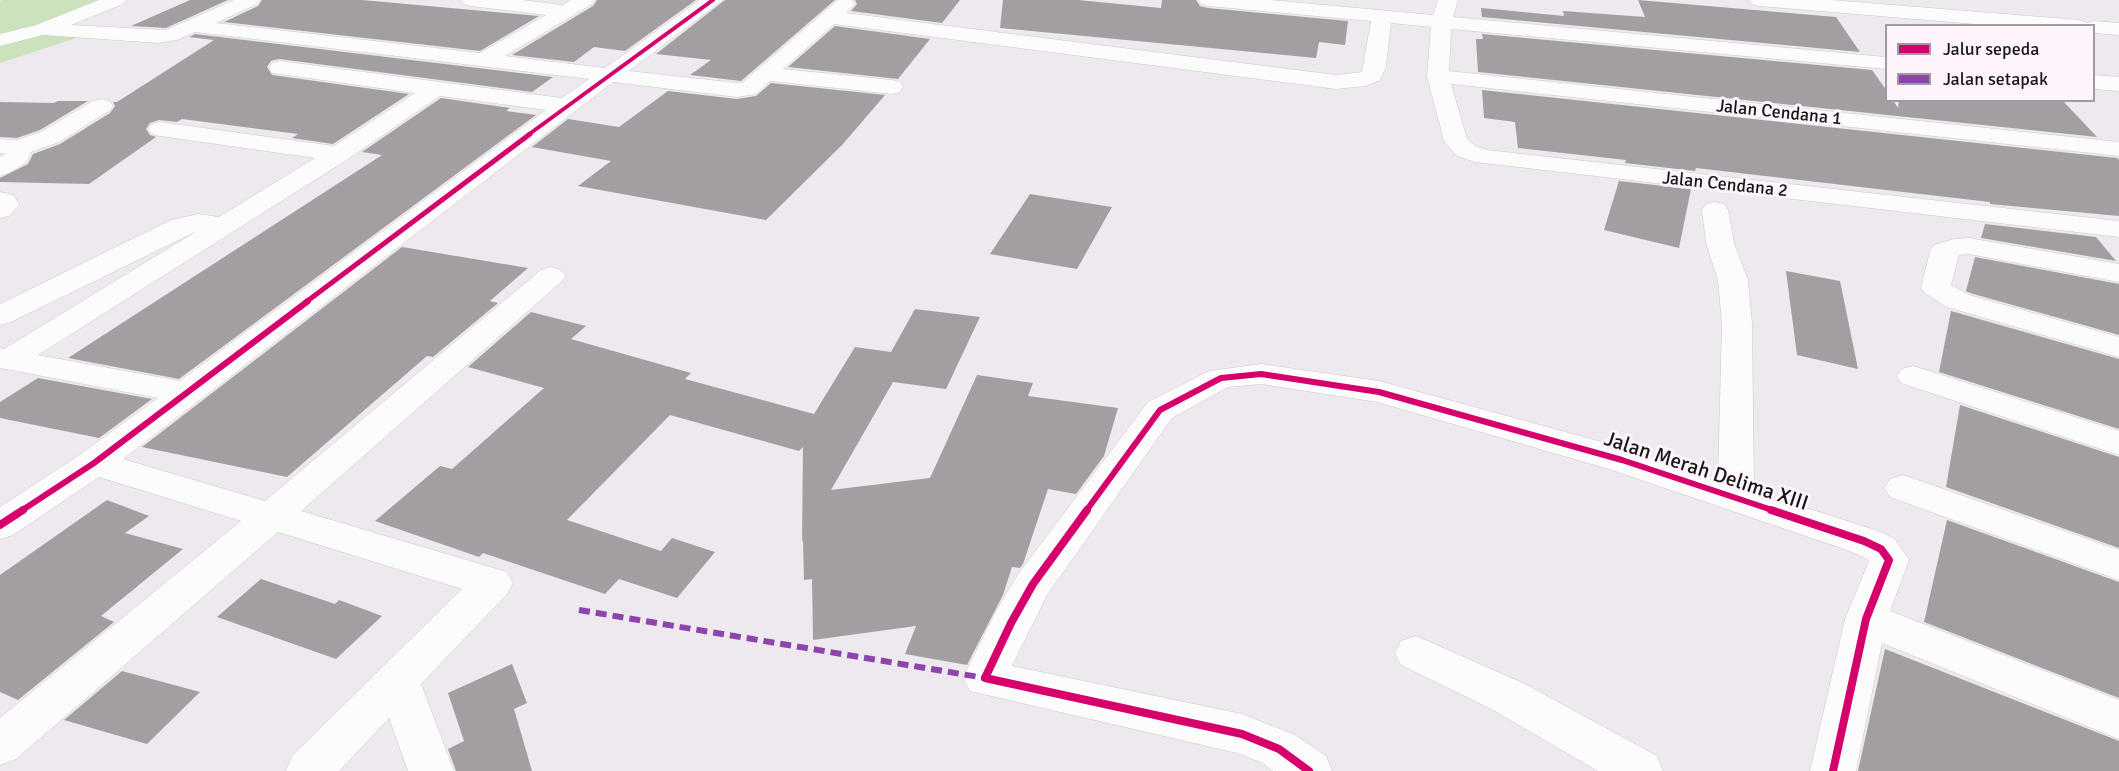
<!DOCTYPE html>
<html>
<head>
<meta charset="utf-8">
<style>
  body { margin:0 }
  #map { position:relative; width:2119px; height:771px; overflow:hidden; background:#eee9ee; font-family:Signika,sans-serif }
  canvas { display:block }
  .legend { position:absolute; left:1885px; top:24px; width:210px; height:78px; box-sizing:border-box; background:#fdf4fc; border:2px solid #a19ba1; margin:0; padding:8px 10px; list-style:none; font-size:18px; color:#181518 }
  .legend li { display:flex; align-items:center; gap:12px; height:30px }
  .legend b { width:30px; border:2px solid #a19ba1 }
</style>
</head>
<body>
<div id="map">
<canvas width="2119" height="771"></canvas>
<ul class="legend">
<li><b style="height:8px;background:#d6006c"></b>Jalur sepeda</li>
<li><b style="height:8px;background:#8e44ad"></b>Jalan setapak</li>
</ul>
</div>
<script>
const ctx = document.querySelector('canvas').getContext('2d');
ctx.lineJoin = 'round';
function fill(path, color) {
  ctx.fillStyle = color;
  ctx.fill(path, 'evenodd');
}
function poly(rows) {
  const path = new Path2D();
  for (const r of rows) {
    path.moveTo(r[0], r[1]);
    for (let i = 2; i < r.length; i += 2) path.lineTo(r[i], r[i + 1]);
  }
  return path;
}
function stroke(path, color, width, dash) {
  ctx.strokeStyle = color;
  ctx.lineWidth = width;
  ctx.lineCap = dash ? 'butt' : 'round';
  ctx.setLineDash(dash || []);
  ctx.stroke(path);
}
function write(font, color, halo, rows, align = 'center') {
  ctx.font = font + ' Signika,sans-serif';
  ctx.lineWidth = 6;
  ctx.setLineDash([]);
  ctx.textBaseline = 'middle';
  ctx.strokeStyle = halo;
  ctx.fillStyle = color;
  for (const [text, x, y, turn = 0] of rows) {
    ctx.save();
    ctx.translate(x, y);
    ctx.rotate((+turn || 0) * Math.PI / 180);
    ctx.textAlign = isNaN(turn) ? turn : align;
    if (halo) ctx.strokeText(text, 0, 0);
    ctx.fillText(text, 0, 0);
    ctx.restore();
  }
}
fill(poly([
  [2,0,116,0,45,28,92,33,0,63,0,1]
]), '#cce2bc');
fill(poly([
  [190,0,228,0,166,28,131,26],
  [262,0,362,0,539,16,480,51,224,22,258,6],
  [597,0,696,0,625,51,594,47,574,62,512,55,593,6],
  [725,0,835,0,741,81,690,75,711,60,656,54],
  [855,0,960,0,942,23,851,11,857,4],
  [1003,0,1078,0,1161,8,1162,0,1196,0,1200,6,1208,8,1348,21,1345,45,1319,42,1316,58,1000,28],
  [1638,0,1836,17,1860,52,1482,17,1481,8,1564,16,1563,11,1645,17],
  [835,26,930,39,898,79,788,67],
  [195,34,553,77,532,92,279,59,271,61,267,67,272,75,409,94,333,144,292,138,298,134,182,119,177,122,159,120,150,123,146,129,150,135,156,137,89,184,0,182,0,178,28,164,33,154,60,144,110,113,115,106,113,102,117,102,214,40,189,37],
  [1482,34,1872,70,1887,91,1887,100,1893,100,1898,108,1899,100,2062,100,2097,137,1478,72,1476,39,1483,39],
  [771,83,885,95,843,144,766,220,578,186,611,161,532,147,568,119,619,127,668,91,737,99,756,96],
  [1482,90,2117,158,2119,160,2119,216,1990,204,1990,202,1696,168,1695,171,1625,163,1626,160,1518,148,1515,122,1484,118],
  [441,98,510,108,506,111,536,115,179,379,68,358,382,155,362,152],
  [58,101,88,101,40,130,17,138,0,137,0,102,54,103],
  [1619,181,1691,189,1679,248,1604,230],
  [1030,194,1112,207,1077,269,990,254],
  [1985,224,2096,237,2116,261,1981,238],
  [402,247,528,268,490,301,498,303,433,357,427,356,287,477,142,447],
  [1975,257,2119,284,2119,335,1970,293,1966,291],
  [1786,271,1840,281,1858,369,1797,355],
  [915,309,980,317,946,389,893,382,831,490,930,478,977,375,1033,383,1028,396,1118,408,1104,456,1076,494,1048,489,1023,564,1020,568,1012,567,1003,595,967,665,905,654,916,626,813,640,812,579,804,580,803,539,802,542,803,447,799,451,670,415,567,520,661,551,672,538,715,552,677,598,619,579,605,594,483,553,479,557,375,521,440,466,452,469,544,388,468,367,531,312,586,326,571,339,691,373,685,379,814,414,855,347,891,352],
  [1951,311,2119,359,2119,429,1939,372],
  [38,378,152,399,99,438,0,418,0,402],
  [1960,405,2119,457,2119,548,1946,487],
  [107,500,149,516,125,533,183,549,101,616,114,622,18,700,0,692,0,575],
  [1947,520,2119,582,2119,698,1924,622],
  [261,579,335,604,339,600,382,616,336,659,217,617],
  [1885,649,2119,741,2119,771,1858,771],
  [512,664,527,703,514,709,532,771,456,771,448,749,464,741,448,693],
  [122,671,200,692,147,744,64,720]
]), '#a39ea2');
const minor = poly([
  [99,0,126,0,123,4,71,25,166,30,234,0,260,0,257,4,216,23,480,53,546,15,471,6,464,4,461,0,522,0,563,5,571,0,595,0,592,4,505,56,605,68,700,0,723,0,629,71,737,83,742,83,838,0,852,0,855,4,846,13,1336,75,1362,72,1371,21,1208,6,1201,4,1198,0,1271,0,1433,15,1438,0,1458,0,1453,17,1886,57,1886,69,1451,29,1449,71,2119,142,2119,156,1451,84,1467,139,1475,146,1487,150,2119,221,2119,237,1475,162,1457,156,1444,141,1427,76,1431,27,1391,23,1386,67,1380,80,1366,86,1336,89,834,24,783,69,892,80,900,82,903,87,900,92,892,94,770,81,756,94,737,97,613,82,123,459,265,501,541,270,551,267,561,270,566,276,561,282,301,511,507,572,513,583,507,594,421,684,454,771,408,771,389,718,339,771,286,771,292,756,462,589,278,532,16,759,0,765,0,718,241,521,99,477,13,535,0,539,0,507,81,454,158,398,0,368,0,348,4,349,197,231,11,322,0,325,0,304,171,220,199,214,219,217,315,158,160,136,152,134,148,129,152,124,160,122,334,146,415,93,272,73,269,68,272,63,280,61,562,98,589,79,195,32,177,40,159,43,43,35,0,46,0,34,36,25,99,0],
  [440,96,546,110,180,381,38,355,348,159,440,96],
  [1749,0,1831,0,2079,20,2087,23,2094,21,2119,23,2119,35,2094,33,2094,26,1999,26,1759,6,1752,4,1749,0],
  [2094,75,2119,77,2119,91,2094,89,2094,75],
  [101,99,109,101,113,106,109,111,59,142,31,152,27,162,9,173,0,176,0,157,6,154,0,153,0,139,17,140,41,132,93,101,101,99],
  [0,192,14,195,19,205,9,216,0,218,0,192],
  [1715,202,1724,204,1728,210,1734,243,1748,280,1752,324,1754,491,1878,531,1895,539,1909,560,1890,611,2119,700,2119,739,1882,643,1856,771,1810,771,1845,619,1869,561,1867,559,1850,551,1609,469,1377,402,1261,384,1228,387,1172,418,1047,595,1012,666,1242,714,1295,735,1326,756,1332,771,1273,771,1263,763,1237,753,970,691,963,678,996,611,1019,573,1148,402,1209,371,1261,364,1379,381,1635,451,1718,479,1722,324,1718,280,1706,243,1702,210,1706,204,1715,202],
  [1969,238,2119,264,2119,282,1969,254,1959,255,1951,285,1969,295,2119,337,2119,357,1947,307,1926,294,1921,288,1930,251,1934,245,1954,239,1969,238],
  [1913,366,2119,431,2119,455,1901,383,1897,376,1901,369,1913,366],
  [1903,475,2119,550,2119,580,1890,497,1885,488,1890,479,1903,475],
  [1416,636,1525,684,1657,756,1663,771,1598,771,1493,710,1401,665,1395,653,1401,641,1416,636]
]);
stroke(minor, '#cbc7cb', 1);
fill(minor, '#fcfcfc');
stroke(poly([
  [579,610,985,678]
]), '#8e44ad', 6, [11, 6]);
stroke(poly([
  [528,135,713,0]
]), '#d6006c', 4);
stroke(poly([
  [306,302,530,134]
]), '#d6006c', 5);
stroke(poly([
  [21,511,94,463,308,301],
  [1086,511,1160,410,1221,378,1261,374,1379,392,1622,460,1775,511]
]), '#d6006c', 6);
stroke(poly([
  [1087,510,1033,584,1011,623,985,678,1242,734,1279,749,1309,771],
  [1771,510,1864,541,1881,549,1889,560,1866,619,1833,771],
  [0,525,23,510]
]), '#d6006c', 8);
write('18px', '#181518', '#fdf4fc', [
  ["Jalan Cendana 1",1779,113,6],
  ["Jalan Cendana 2",1725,185,6]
]);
write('21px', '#181518', '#fdf4fc', [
  ["Jalan Merah Delima XIII",1706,472,18]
]);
</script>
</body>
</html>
